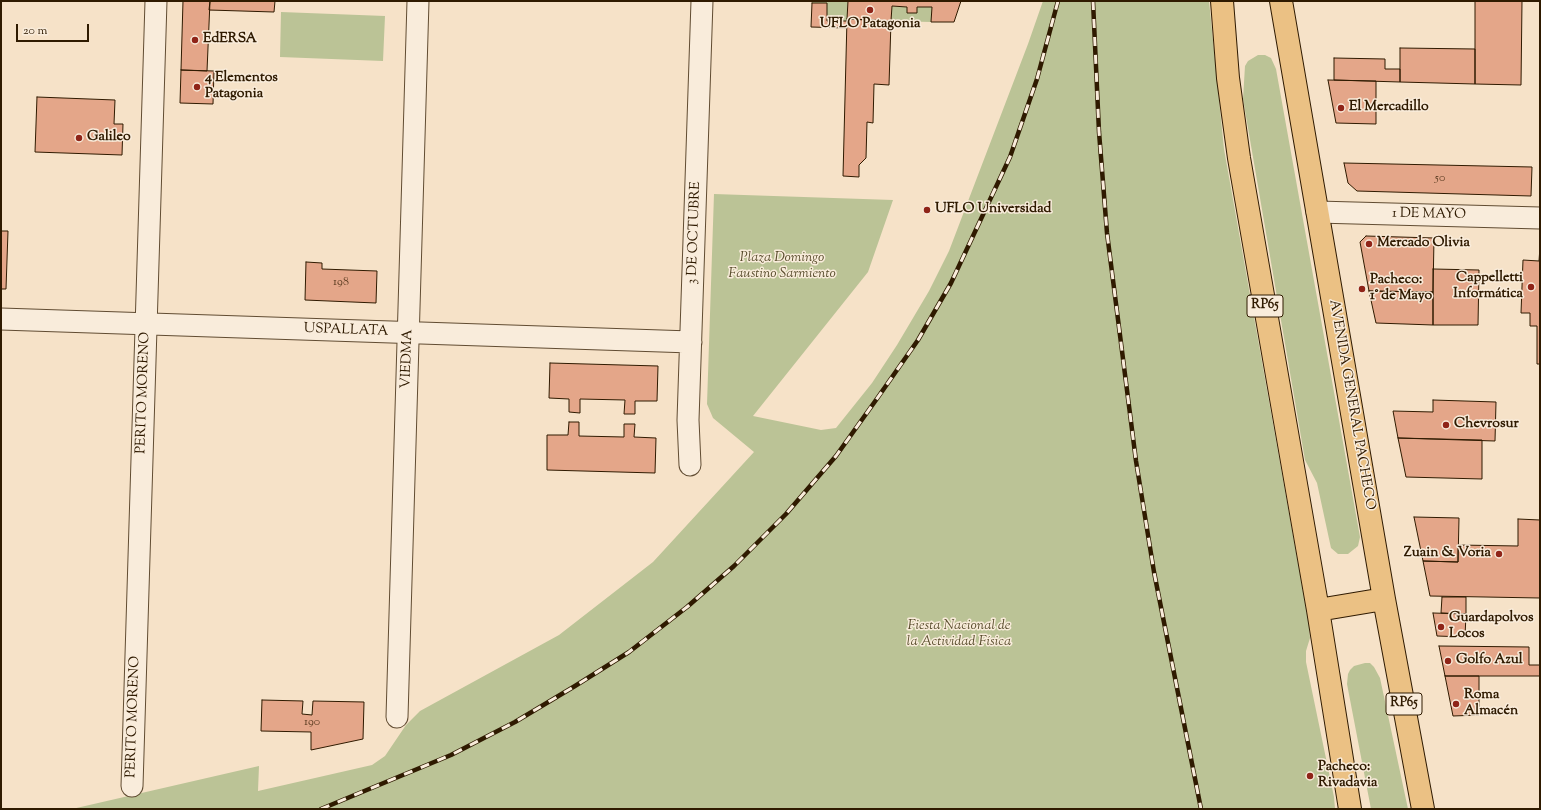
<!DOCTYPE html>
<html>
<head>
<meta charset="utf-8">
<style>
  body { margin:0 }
  #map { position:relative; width:1541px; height:810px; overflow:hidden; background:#f6e2c8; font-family:"Sorts Mill Goudy",serif }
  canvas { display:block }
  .frame { position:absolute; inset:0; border:2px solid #2f1a00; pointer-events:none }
  .scale { position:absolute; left:16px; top:24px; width:73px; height:18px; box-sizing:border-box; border:2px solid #2f1a00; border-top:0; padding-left:5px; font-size:12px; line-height:14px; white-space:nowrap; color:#2f1a00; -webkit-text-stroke:3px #f9ecdb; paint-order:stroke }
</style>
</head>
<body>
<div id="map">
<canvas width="1541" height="810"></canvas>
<div class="frame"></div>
<div class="scale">20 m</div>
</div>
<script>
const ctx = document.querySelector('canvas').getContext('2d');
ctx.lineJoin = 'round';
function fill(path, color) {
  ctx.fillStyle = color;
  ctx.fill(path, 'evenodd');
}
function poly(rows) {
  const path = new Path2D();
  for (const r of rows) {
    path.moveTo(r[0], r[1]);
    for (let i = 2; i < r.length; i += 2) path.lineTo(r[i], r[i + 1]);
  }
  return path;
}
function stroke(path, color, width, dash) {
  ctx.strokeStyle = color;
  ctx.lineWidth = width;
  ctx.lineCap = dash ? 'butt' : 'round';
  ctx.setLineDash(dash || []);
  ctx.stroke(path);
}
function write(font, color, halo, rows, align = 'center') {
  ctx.font = font + ' "Sorts Mill Goudy",serif';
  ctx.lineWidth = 3;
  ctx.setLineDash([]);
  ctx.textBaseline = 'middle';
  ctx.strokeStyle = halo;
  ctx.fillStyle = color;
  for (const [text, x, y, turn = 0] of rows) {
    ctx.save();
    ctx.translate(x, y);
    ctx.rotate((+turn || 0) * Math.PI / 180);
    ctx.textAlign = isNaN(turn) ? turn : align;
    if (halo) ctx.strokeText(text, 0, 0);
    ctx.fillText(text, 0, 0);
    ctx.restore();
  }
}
fill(poly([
  [812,1,848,1,847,21,827,21,827,4,812,3],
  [1043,1,1209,1,1224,149,1309,625,1310,638,1306,651,1306,662,1334,797,1335,809,72,809,259,766,258,791,372,765,385,756,406,725,420,711,559,635,653,562,754,452,713,418,707,404,714,194,893,200,868,272,753,416,821,430,836,428,872,383,897,345,929,291,949,251,1028,44],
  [892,6,907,7,907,13,916,13,917,7,932,7,931,22,891,21],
  [281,12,385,16,383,61,280,57],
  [1258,55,1265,55,1271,58,1276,69,1360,537,1358,546,1348,554,1338,554,1331,548,1317,483,1305,460,1243,99,1245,66,1248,61],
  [1365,663,1370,663,1374,667,1380,678,1408,809,1371,809,1347,684,1348,674,1350,670,1354,666]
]), '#bbc396');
const building = poly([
  [183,1,210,1,207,71,181,70,183,1],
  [210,1,275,1,274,12,209,10,210,1],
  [848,1,961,1,954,22,931,22,932,7,917,7,917,13,907,13,907,7,892,6,891,21,847,19,848,1],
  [1475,1,1522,1,1521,85,1475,84,1475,1],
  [812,3,827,3,827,21,847,21,847,28,811,27,812,3],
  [847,19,891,21,889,85,874,84,873,123,867,122,866,158,859,165,859,177,843,176,847,19],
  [1400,48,1475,49,1475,84,1400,82,1400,48],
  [1334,58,1385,59,1385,69,1400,69,1400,82,1334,80,1334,58],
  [181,70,214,71,213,104,180,103,181,70],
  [1328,80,1376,81,1376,124,1336,123,1328,80],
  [37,97,115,100,114,124,123,124,122,155,35,152,37,97],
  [1344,163,1532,167,1531,196,1357,191,1348,183,1344,163],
  [1,231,8,231,6,289,1,289,1,231],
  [1366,236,1434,238,1433,292,1369,291,1360,242,1366,236],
  [1540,247,1540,364,1537,364,1537,326,1530,326,1530,313,1521,313,1523,260,1539,261,1540,247],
  [306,262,322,263,322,269,377,271,376,303,305,300,306,262],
  [1433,269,1479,270,1478,325,1433,325,1433,269],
  [1369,291,1433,292,1433,325,1376,323,1369,291],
  [550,363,658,366,657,401,635,401,635,414,624,414,625,400,580,399,580,413,569,412,569,399,549,398,550,363],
  [1433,400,1496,402,1495,441,1398,438,1393,411,1433,412,1433,400],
  [569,422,579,422,579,436,624,437,624,424,635,424,634,437,656,438,655,473,547,470,547,435,568,435,569,422],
  [1398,438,1482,440,1482,479,1406,477,1398,438],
  [1414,517,1459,518,1458,562,1423,561,1414,517],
  [1518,519,1540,520,1540,598,1430,596,1423,561,1458,562,1458,545,1518,546,1518,519],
  [1442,597,1466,597,1466,614,1441,613,1442,597],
  [1433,613,1466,614,1465,637,1437,636,1433,613],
  [1439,646,1529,647,1529,665,1540,665,1540,676,1445,676,1439,646],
  [1445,676,1479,676,1479,715,1453,716,1445,676],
  [262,700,303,701,302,714,312,715,313,701,364,702,363,739,311,750,311,732,261,731,262,700]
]);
fill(building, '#e4a689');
stroke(building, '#2f1a00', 1);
const street = poly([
  [1317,212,1540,218],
  [1,319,691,342],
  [690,465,688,420,702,1],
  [397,717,418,1],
  [132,786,156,1]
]);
const primary = poly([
  [1222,1,1228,78,1239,158,1318,610,1350,809],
  [1281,1,1384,599,1423,809],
  [1318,610,1384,599]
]);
stroke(street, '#614c32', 23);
stroke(primary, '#2f1a00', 24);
stroke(street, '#f9ecdb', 21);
stroke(primary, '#ebc184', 22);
const rail = poly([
  [1093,1,1099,132,1107,233,1136,461,1154,572,1201,809],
  [321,809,451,755,515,722,575,686,629,652,687,607,734,566,786,514,836,456,876,400,918,340,951,283,1010,157,1037,79,1058,1]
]);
stroke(rail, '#2f1a00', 4.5);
stroke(rail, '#f9ecdb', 3, [9]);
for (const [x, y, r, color] of [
  [870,10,4,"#8f2418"],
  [195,40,4,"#8f2418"],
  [197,87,4,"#8f2418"],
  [1341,108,4,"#8f2418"],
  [79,138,4,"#8f2418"],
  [927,210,4,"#8f2418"],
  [1369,244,4,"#8f2418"],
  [1531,287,4,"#8f2418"],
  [1362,289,4,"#8f2418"],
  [1446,425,4,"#8f2418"],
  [1499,554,4,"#8f2418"],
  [1441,627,4,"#8f2418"],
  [1448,661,4,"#8f2418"],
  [1456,704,4,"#8f2418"],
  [1310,776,4,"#8f2418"]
]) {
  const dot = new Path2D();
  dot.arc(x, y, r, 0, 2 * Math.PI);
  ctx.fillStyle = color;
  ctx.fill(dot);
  stroke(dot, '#f9ecdb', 1.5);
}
write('12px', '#5c3d22', null, [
  ["50",1440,179],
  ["198",341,283],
  ["190",312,723]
]);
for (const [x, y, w] of [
  [1265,306,36],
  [1404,704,36]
]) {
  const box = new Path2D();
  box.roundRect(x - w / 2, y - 11, w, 22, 3);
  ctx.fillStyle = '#f9ecdb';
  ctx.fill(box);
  stroke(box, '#2f1a00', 1);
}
write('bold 13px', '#2f1a00', null, [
  ["RP65",1265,306],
  ["RP65",1404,704]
]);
write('bold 14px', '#2f1a00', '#f9ecdb', [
  ["UFLO Patagonia",870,25,"center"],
  ["EdERSA",203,40],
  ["4 Elementos",205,79],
  ["Patagonia",205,95],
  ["El Mercadillo",1349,108],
  ["Galileo",87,138],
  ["UFLO Universidad",935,210],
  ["Mercado Olivia",1377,244],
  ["Cappelletti",1523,279,"right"],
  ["Informática",1523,295,"right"],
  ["Pacheco:",1370,281],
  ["1° de Mayo",1370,297],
  ["Chevrosur",1454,425],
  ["Zuain & Voria",1491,554,"right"],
  ["Guardapolvos",1449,619],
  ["Locos",1449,635],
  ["Golfo Azul",1456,661],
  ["Roma",1464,696],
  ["Almacén",1464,712],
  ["Pacheco:",1318,768],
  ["Rivadavia",1318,784]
], 'left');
write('14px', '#2f1a00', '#f9ecdb', [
  ["1 DE MAYO",1429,215,1],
  ["3 DE OCTUBRE",695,233,-88],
  ["USPALLATA",346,331,2],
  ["VIEDMA",408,359,-88],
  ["PERITO MORENO",144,393,-88],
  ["AVENIDA GENERAL PACHECO",1351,405,80],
  ["PERITO MORENO",134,717,-88]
]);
write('italic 14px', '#594d2d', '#f9ecdb', [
  ["Plaza Domingo",782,259],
  ["Faustino Sarmiento",782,275],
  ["Fiesta Nacional de",959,627],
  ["la Actividad Física",959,643]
]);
</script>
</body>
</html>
